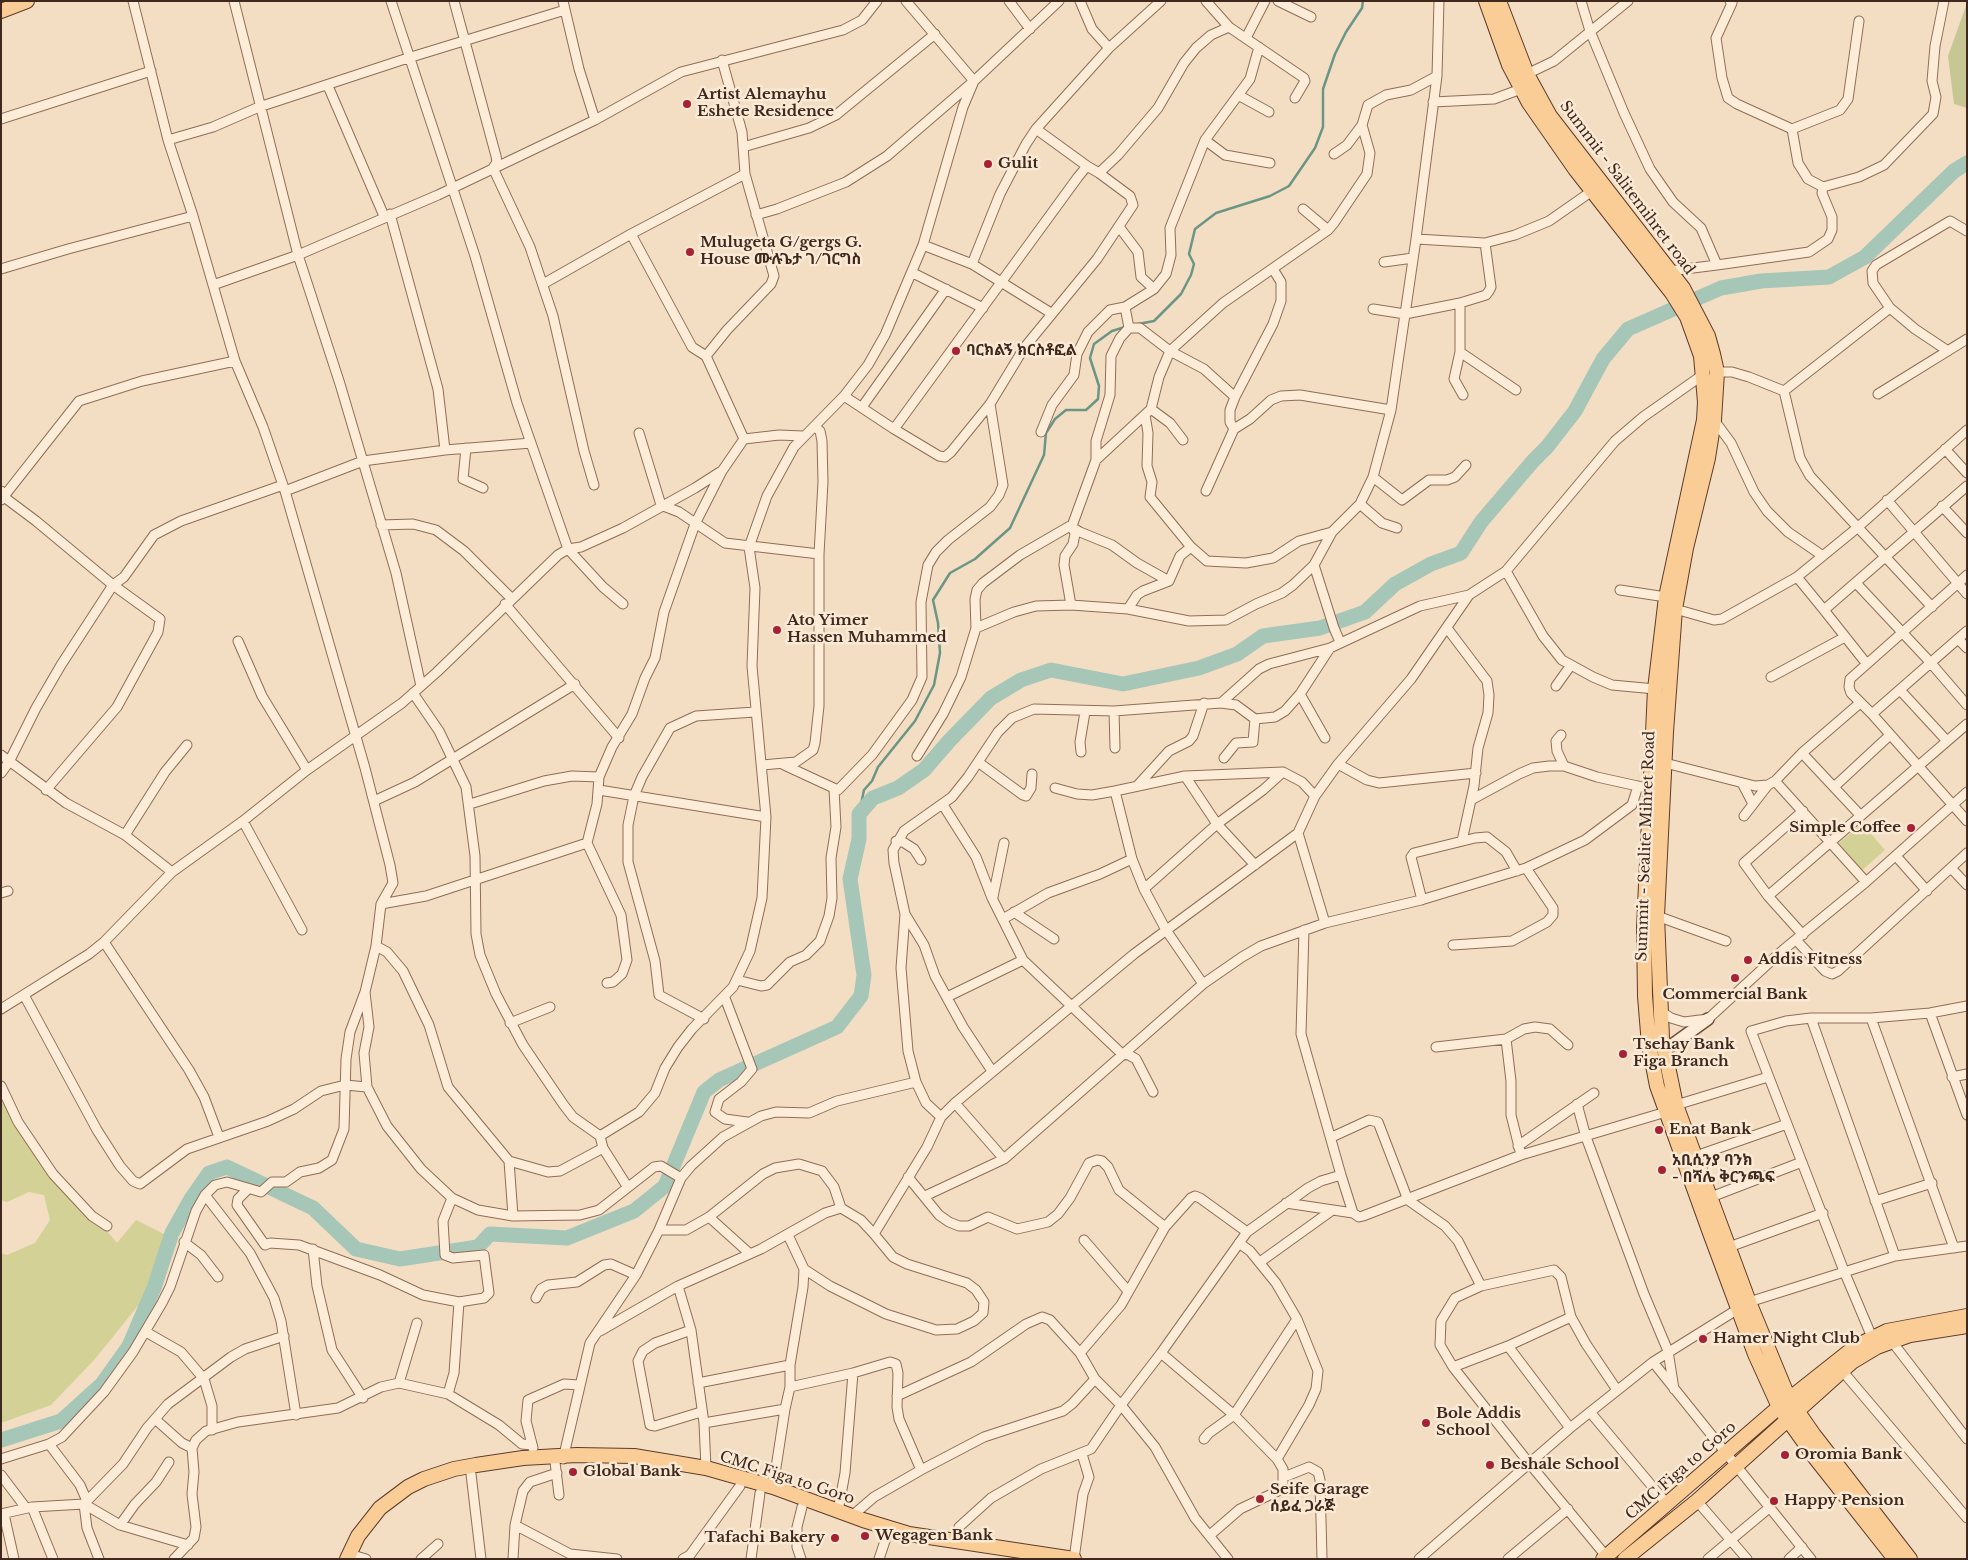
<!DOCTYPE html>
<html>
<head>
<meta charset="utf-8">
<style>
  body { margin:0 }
  #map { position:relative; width:1968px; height:1560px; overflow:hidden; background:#f3dec3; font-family:"Libre Baskerville",serif }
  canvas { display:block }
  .frame { position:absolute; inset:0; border:2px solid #3f281d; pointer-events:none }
</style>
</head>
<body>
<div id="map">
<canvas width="1968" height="1560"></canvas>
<div class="frame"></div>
</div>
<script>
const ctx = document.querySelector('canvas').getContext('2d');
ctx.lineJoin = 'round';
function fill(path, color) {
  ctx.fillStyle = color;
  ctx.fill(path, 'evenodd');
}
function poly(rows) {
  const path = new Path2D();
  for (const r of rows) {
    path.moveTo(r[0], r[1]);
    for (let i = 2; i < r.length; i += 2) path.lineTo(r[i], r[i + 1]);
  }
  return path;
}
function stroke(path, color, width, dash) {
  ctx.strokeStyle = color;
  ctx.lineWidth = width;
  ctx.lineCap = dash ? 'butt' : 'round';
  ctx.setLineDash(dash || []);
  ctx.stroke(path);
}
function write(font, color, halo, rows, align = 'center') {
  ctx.font = font + ' "Libre Baskerville","Noto Sans Ethiopic",serif';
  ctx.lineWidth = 5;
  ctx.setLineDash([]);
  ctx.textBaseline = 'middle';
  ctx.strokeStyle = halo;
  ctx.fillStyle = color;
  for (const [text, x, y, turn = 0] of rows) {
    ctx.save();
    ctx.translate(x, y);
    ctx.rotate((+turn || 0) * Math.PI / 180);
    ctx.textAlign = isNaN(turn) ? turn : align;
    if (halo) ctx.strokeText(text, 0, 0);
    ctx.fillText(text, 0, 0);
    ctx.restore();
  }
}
fill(poly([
  [1862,823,1885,850,1861,871,1838,844],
  [1,1090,50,1163,117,1243,136,1220,166,1235,141,1302,95,1359,51,1405,1,1423,1,1253,7,1255,35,1243,50,1220,44,1195,29,1192,7,1202,1,1200]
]), '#d3d195');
fill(poly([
  [1967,3,1967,108,1954,104,1948,56]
]), '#c7c695');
stroke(poly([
  [1138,324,1154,321,1181,294,1191,275,1194,264,1189,254,1195,229,1216,213,1270,196,1289,186,1315,148,1323,127,1323,89,1335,54,1346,32,1362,8,1363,1],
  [859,814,864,790,872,781,878,767,915,721,934,685,940,653,938,623,933,600,950,573,975,559,1010,528,1044,455,1046,433,1055,419,1066,410,1086,410,1098,399,1099,386,1090,358,1094,344,1112,331,1125,327]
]), '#6b9685', 2.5);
stroke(poly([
  [1,1440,61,1421,102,1384,129,1346,154,1288,172,1233,191,1199,209,1173,227,1167,313,1208,356,1249,400,1259,478,1247,490,1234,567,1238,634,1211,665,1186,704,1092,719,1080,837,1027,861,996,864,975,850,879,859,839,859,814,873,798,898,788,924,770,950,740,991,698,1021,680,1051,670,1123,684,1199,668,1237,654,1263,636,1320,628,1365,612,1395,584,1431,564,1461,553,1481,522,1533,461,1547,447,1575,411,1603,359,1628,329,1721,288,1761,281,1829,277,1865,257,1954,171,1967,163]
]), '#a6c6b8', 15);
const street = poly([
  [133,1,168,140,193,216,235,361,263,427,285,491,365,768,390,865,393,883,381,904,376,946,365,992,369,1027,364,1053,367,1087,387,1126,421,1169,452,1198,478,1210,513,1216,580,1215,599,1210,654,1167,661,1166,681,1178],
  [234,1,298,255,340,384,396,573,421,686],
  [391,1,475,256,517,403,568,549,603,587,623,604],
  [454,1,496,156,497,162,493,168,530,247,553,316,584,451,594,485],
  [563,1,579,69,595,120],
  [906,1,974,81,1059,1],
  [1009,1,1030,29],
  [1080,1,1092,29,1109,48,1161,1],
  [1206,1,1229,27],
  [1278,1,1311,17],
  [1581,1,1590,31,1624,113,1650,169,1673,202,1701,228,1717,265,1809,252,1828,239,1832,230,1832,217,1822,193,1823,187,1859,177,1884,165,1933,114,1936,97,1932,81,1935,46,1944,1],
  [1730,1,1732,3,1716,38,1722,78,1728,98,1737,104,1792,129,1840,110,1848,99,1859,21],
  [1246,38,1265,1],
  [1527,74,1554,61,1628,1],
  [328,86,384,216],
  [1238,95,1269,112],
  [1433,102,1494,99,1521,89],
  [1,119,151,71],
  [1036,129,1087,166],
  [1792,129,1798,163,1808,179,1823,187],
  [168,140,213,127,259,107,408,58,565,10],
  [1205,140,1225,155,1270,163],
  [743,147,809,128,836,115,935,34],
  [1334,154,1347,145,1362,125],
  [1099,173,1130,196,1133,205,1097,259,1024,348,990,404,951,452,945,457,939,456,894,429,1078,177,1087,166,1099,173,1118,155,1158,108,1184,63,1196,48,1211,35,1229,27,1304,78,1305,81,1295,98],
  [1303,209,1328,230],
  [390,214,438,389,445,450],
  [1120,228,1138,252,1141,277,1154,289],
  [1416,239,1485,243,1515,235,1549,221,1592,191],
  [923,245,972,264],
  [1384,262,1413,258],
  [1,269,68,249,193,216],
  [1669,271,1717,265],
  [913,273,983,308],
  [543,284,631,234],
  [213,285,298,255,438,195,595,120,681,72,843,30,862,20,877,1],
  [1460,303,1486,295,1489,291,1491,287,1485,243],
  [1890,308,1915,329,1948,351],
  [1373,309,1405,314,1460,303,1460,352,1454,379,1463,395],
  [1051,313,972,264,1000,194,1026,144,1036,129,1109,48],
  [1129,328,1125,307,1154,289,1166,274,1171,255,1170,228,1205,140,1250,79,1259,47],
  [1460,352,1516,390],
  [706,356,727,330,771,284,774,276,745,174,742,132,722,60],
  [1717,372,1732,372,1749,377,1784,391,1890,308,1873,283,1872,271,1876,265,1950,221,1967,231],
  [1784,391,1800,458,1810,476,1932,607],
  [1878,394,1967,339],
  [844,396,894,429],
  [862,407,946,289],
  [1151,409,1170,423,1183,440],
  [1145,415,1148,433,1147,466,1152,482,1150,497,1191,547],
  [1714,420,1731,443,1754,492,1767,511,1788,532,1823,556],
  [1234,429,1230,422,1230,410,1235,397,1273,324,1281,301,1281,282,1273,269],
  [1041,432,1052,405,1074,375,1077,354,1088,332,1110,310,1125,307],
  [639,433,661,505,679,512,725,543,819,554],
  [744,439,779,435,803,436],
  [466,448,463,479,483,488],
  [1945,449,1967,473],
  [1096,460,1096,441,1110,395,1111,356,1120,338,1129,328,1140,328,1170,351,1204,369,1235,397],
  [1373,477,1402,500,1429,480,1447,480,1455,477,1466,465],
  [1,491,4,497,36,521,113,585,160,619,158,632,117,707,46,790],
  [285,491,363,461,445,450,531,443],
  [1206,491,1234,429,1250,419,1271,400,1281,396,1300,395,1391,410],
  [1,500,79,401,142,381,235,361],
  [1887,500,1967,594],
  [1360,504,1382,523,1397,528],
  [1942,506,1967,533],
  [381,525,413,524,436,530,464,551,511,598],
  [1314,565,1334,628,1340,642],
  [1506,571,1543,636,1562,660,1593,677,1612,685,1655,689],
  [1797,577,1824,610],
  [1856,583,1930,662,1967,705],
  [1620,590,1666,597],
  [505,604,619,738],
  [1071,605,1064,565,1065,556,1073,544,1075,534,1072,526,1096,460,1151,409,1159,377,1170,351,1223,303,1328,230,1334,223,1367,174,1370,153,1362,125,1368,105,1386,95,1411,90,1437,76],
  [1128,609,1137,595,1143,591,1169,581,1180,556,1191,547,1207,561,1246,563,1273,558,1299,541,1332,532],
  [1675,609,1714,620,1722,619,1797,577,1857,528,1967,430],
  [976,628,975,599,977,590,983,583,1020,555,1070,526,1080,532,1112,545,1137,563,1169,581],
  [1447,628,1487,681,1489,695,1488,713,1478,748,1474,786,1462,841],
  [1967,631,1872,714,1967,821],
  [1958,639,1967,648],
  [238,641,262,696,307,770],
  [1866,663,1824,610,1967,486],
  [1771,677,1845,637],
  [1556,686,1571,665],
  [1900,690,1947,741],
  [413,693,439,731,466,787,475,856,476,934,480,955,496,994,523,1045,563,1104,573,1117,600,1136,603,1148,627,1186],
  [1300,694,1325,738],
  [1221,703,1236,705,1255,719,1275,717,1285,711,1300,694,1330,648],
  [1860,703,1802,753,1775,781,1866,882],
  [1114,711,1115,748],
  [1872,714,1851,693,1849,687,1850,679,1967,575],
  [1561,735,1556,741,1557,751,1564,766],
  [1081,752,1080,742,1085,712],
  [1802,753,1860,815],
  [1,755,66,803,125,835,172,872],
  [917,756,943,714,961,677,976,628,1014,612,1036,606,1071,605,1128,609,1189,621,1226,620,1256,604,1282,593,1293,585,1314,565,1332,532,1360,504,1373,477,1391,410,1416,239,1437,76,1439,1],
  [1224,758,1236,743,1253,742,1255,719],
  [978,762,1023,795,1026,796,1031,788,1032,774],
  [1665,763,1755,786,1768,785,1775,781],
  [1338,764,1367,780,1379,783,1476,773],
  [762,765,796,762,813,750,815,743,819,706,819,554,823,482,822,441,820,431,815,427],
  [784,765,838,790,872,755,912,700,922,677,921,602,928,565,936,552,948,540,990,507,999,495,1003,485,990,404],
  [1,773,9,762,36,708,61,665,113,585,124,577,154,535,181,521,283,485],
  [1185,776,1217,824,1255,865],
  [1742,783,1753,804],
  [1138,785,1169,751,1189,741,1193,736,1204,703],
  [1834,787,1890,735],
  [1055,788,1077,794,1092,795,1115,791],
  [599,790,766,817],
  [1471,800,1519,774,1533,768,1549,766,1564,766,1597,777,1642,787],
  [374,801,415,782,575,684],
  [470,804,544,781,572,776,599,777],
  [943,805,976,857,992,898,1023,960,947,997],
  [1803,811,1744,863,1768,896,1967,724],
  [1744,816,1768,785],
  [243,821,302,930],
  [1298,833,1325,923],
  [125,835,165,772,187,745],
  [896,841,903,842,914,849,921,860],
  [1896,856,1927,891],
  [1951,868,1967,885],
  [1144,889,1132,859,1115,791,1185,776,1283,772],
  [1,893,8,891],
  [1768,896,1803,935],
  [993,897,1004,843],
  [1422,900,1411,857,1414,853,1475,838,1487,837,1506,852,1517,871],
  [381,904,426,896,587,843],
  [1014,912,1054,939],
  [905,914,924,945,935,976,963,1027,992,1071],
  [1657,916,1726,941],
  [1003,919,1048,893,1100,874,1132,859],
  [1304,930,1301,1034,1341,1175],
  [1797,941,1825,971,1832,974,1838,971,1967,853],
  [104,942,189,1070,204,1097,219,1137],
  [1453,945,1512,941,1547,922,1553,915,1553,908,1526,868],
  [376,946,387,952,403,971,429,1025,448,1087,509,1161,513,1216],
  [1023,960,1122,1054,1129,1055,1136,1059,1153,1092],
  [737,980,761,986,767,985,790,962,806,955,820,941,829,916,832,898,831,858,836,827,834,789],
  [607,983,613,982,622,974,627,960,621,915,587,843,597,804,599,777,612,747,632,714,645,678,655,658,664,612,695,524,722,471,744,439,706,356,692,347,631,234,745,174],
  [1203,984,1166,930,1144,889,1217,824,1263,790,1283,772,1302,782,1315,796],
  [24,995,97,1130,120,1166,133,1181,140,1184,187,1149,268,1121,294,1109,321,1091,345,1085,367,1087],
  [725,998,752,1069,741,1082,719,1099,715,1112,725,1119,747,1122],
  [1,1009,89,954,104,942,172,872,243,821,307,770,402,703,437,672,558,555,568,549,581,547,623,528,695,488,720,472],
  [1659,1010,1671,1018,1684,1022,1708,1019,1783,950,1866,882,1967,792],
  [1930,1013,1967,1115],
  [1811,1018,1871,1018,1930,1013,1967,1006],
  [1871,1018,1954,1248],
  [704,1019,659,995,655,961,628,862,628,825,634,796,642,777,670,728,696,716,755,712],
  [510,1023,550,1007],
  [1506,1039,1511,1081,1511,1115,1521,1155],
  [1436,1047,1506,1039,1524,1029,1535,1027,1550,1029,1568,1045],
  [1952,1077,1967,1074],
  [1,1086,18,1122,53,1174,92,1216,107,1226],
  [955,1103,1004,1159,1203,984,1242,957,1261,946,1325,923,1421,900,1526,868,1585,840,1632,805,1638,786],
  [1577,1104,1586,1137,1644,1294,1668,1351,1674,1389],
  [1676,1105,1768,1077],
  [941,1117,926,1103,916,1082,908,1051,901,968,905,914,894,863,893,850,904,831,952,797,968,777,998,732,1012,718,1034,709,1114,711,1221,703,1259,669,1269,664,1330,648,1420,606,1469,595],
  [600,1136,639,1112,655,1093,665,1068,678,1047,692,1029,733,987,750,951,762,898,766,817,752,666,755,588,749,547,767,496,794,447,844,396,868,365,885,335,923,245,963,107,974,81,887,156,846,182,777,209,756,215],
  [1332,1137,1369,1120,1378,1122,1408,1200,1445,1226,1458,1241,1481,1286],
  [1518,1146,1594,1093],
  [1696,1156,1787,1124],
  [509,1161,548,1172,560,1171,603,1148],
  [908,1177,939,1215,949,1222,959,1226,969,1226,988,1217,1017,1229,1048,1222,1058,1214,1070,1198,1089,1163,1097,1160,1102,1161,1108,1167,1119,1190,1165,1227],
  [248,1189,238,1199,237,1205,265,1245,270,1243,299,1245,380,1275,423,1295,459,1302,484,1298,489,1293,484,1255,453,1258,445,1255,443,1221,452,1198],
  [205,1195,250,1253,274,1298,281,1321,296,1415],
  [925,1196,1004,1159],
  [1711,1197,1802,1162],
  [1875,1201,1932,1183],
  [1286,1203,1353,1213],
  [709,1217,749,1253],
  [659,1230,686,1230,709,1217,763,1174,775,1168,799,1164,822,1171,834,1187,841,1208,861,1220,874,1234,927,1147,941,1117,955,1103,1134,954,1298,833,1315,796,1338,764,1411,679,1469,595,1506,571,1615,441,1643,417,1704,374],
  [1084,1240,1128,1291],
  [184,1242,201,1255,218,1277],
  [1239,1243,1250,1251,1276,1283,1297,1319,1318,1371,1316,1389,1309,1405,1277,1459],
  [1729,1247,1823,1213],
  [313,1249,317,1286,332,1350,363,1398],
  [1260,1262,1331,1211],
  [804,1269,830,1286,886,1314,936,1330,957,1329,974,1321,983,1313,984,1302,976,1290,967,1283,907,1264,893,1257,874,1234],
  [536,1298,541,1289,548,1285,577,1282,604,1265,611,1264,636,1275],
  [1749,1302,1895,1256,1967,1246],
  [691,1330,655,1343,643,1351,638,1361,650,1425,655,1426,701,1412],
  [600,1331,678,1286],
  [146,1332,181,1352,204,1379,212,1406,212,1430],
  [1890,1339,1967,1439],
  [1874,1342,1844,1271,1751,1031,1786,1021,1811,1018,1895,1256],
  [1508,1346,1570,1428],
  [1080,1353,1121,1305,1165,1227,1191,1198,1195,1196,1200,1198,1247,1232],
  [1161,1353,1234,1415,1277,1459,1283,1469,1283,1484,1278,1491,1240,1509,1210,1535],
  [1653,1362,1811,1559],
  [1453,1367,1508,1346,1571,1317],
  [1839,1367,1967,1518],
  [853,1373,890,1362,896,1364,898,1373,897,1407,899,1419,921,1470,984,1437,1063,1411,1072,1404,1095,1379],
  [399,1383,417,1323],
  [698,1383,790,1365],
  [790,1387,853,1373,845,1473,838,1511],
  [448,1394,454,1373,459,1302],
  [897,1396,971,1362,1026,1324,1042,1317,1050,1320,1080,1353,1095,1379,1121,1405,1161,1353,1247,1232,1308,1188,1321,1181,1341,1175,1353,1213,1359,1217,1363,1216,1521,1155,1666,1112],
  [785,1409,790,1387,790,1365,803,1287,804,1269,788,1235],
  [1590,1412,1667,1504],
  [155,1419,182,1443,192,1448],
  [704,1423,785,1409,773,1487],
  [1204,1439,1209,1433,1234,1415,1297,1319],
  [49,1444,80,1485,87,1501],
  [533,1448,526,1421,528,1400,564,1384,579,1385],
  [1,1459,49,1444,62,1437,104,1392,133,1352,162,1303,170,1287,196,1211,205,1195,215,1185,227,1182,261,1192,272,1182,286,1182,300,1172,319,1168,332,1160,344,1129,346,1059,350,1032,365,992],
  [563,1459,590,1343,636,1275,659,1230,681,1178,691,1166,723,1137,761,1116,776,1112,809,1113,837,1101,916,1082],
  [555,1462,559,1495],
  [706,1468,704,1423,691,1330,678,1286,761,1249,825,1213,841,1208],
  [471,1474,481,1559],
  [1,1475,26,1508],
  [1284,1477,1309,1467,1318,1472,1320,1480,1322,1559],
  [1697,1501,1747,1559],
  [32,1507,53,1559],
  [1,1514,32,1507,84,1504,120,1525,188,1545],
  [4,1514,14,1559],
  [852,1516,874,1497,921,1470],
  [120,1525,135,1504,156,1482,169,1462],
  [515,1525,570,1554,617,1559],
  [954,1540,959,1527,991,1498,1041,1469,1091,1449,1121,1405,1155,1447,1195,1518,1228,1559],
  [356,1556,366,1559],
  [1606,1556,1529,1463,1453,1367,1440,1345,1441,1321,1455,1298,1481,1286,1554,1270,1561,1277,1571,1317,1586,1344,1617,1390],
  [99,1559,87,1528,84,1504,123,1464,147,1428,168,1404,231,1357,245,1349,284,1336],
  [174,1559,194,1538,196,1527,192,1494,194,1472,192,1448,196,1440,206,1431,238,1422,338,1408,381,1387,399,1383,448,1394,499,1425,522,1444,532,1445],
  [421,1559,438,1544],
  [513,1559,515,1525,523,1491,530,1482,557,1473],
  [683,1559,690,1555,740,1486],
  [751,1559,760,1493],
  [801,1559,797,1547,797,1527,802,1507],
  [879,1559,887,1535],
  [1074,1559,1083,1494,1089,1477,1082,1454],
  [1419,1559,1570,1428,1653,1362,1738,1309],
  [1508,1559,1568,1509],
  [1708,1559,1769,1508],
  [1789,1559,1802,1547]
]);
const secondary = poly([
  [1665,1050,1708,1019]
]);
const primary = poly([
  [1486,1,1509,65,1529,103,1575,169,1672,293,1687,317,1701,356,1705,402,1704,420,1666,597,1655,689,1644,928,1645,996,1649,1045,1657,1086,1710,1233,1755,1354,1779,1407,1816,1459,1895,1559],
  [1499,1,1527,74,1550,116,1683,288,1708,336,1713,354,1717,372,1714,420,1708,458,1686,548,1675,609,1666,732,1657,916,1662,1038,1676,1105,1749,1302,1789,1399,1814,1435,1910,1559],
  [1,11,27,1],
  [347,1559,358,1536,380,1508,408,1487,424,1479,454,1469,476,1465,523,1458,577,1455,634,1456,706,1468,773,1487,863,1520,909,1534,1074,1559],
  [1603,1559,1779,1407,1856,1346,1887,1331,1967,1316],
  [1625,1559,1697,1501,1852,1362,1877,1347,1910,1335,1967,1326]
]);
stroke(street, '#906d57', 11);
stroke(secondary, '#724e3a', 14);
stroke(primary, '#5e3c2c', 16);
stroke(street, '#fdecd8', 9);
stroke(secondary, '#fdecd8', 11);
stroke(primary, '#facd97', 14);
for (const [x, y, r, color] of [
  [687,104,5,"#a72034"],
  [988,164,5,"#a72034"],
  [690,252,5,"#a72034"],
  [956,351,5,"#a72034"],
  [777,630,5,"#a72034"],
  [1911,828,5,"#a72034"],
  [1748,960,5,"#a72034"],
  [1735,978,5,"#a72034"],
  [1623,1054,5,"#a72034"],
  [1659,1130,5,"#a72034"],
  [1662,1170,5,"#a72034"],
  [1703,1339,5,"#a72034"],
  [1426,1423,5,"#a72034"],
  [1785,1455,5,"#a72034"],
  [1490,1465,5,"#a72034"],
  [573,1472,5,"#a72034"],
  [1260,1499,5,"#a72034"],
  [1774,1501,5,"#a72034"],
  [865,1536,5,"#a72034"],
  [835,1538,5,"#a72034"]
]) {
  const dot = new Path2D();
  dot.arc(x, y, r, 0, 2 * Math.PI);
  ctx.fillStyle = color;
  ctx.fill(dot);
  stroke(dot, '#fae9d4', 2);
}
write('bold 15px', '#3f281d', '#fae9d4', [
  ["Artist Alemayhu",697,95],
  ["Eshete Residence",697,112],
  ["Gulit",998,164],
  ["Mulugeta G/gergs G.",700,243],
  ["House ሙሉጌታ ገ/ገርግስ",700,260],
  ["ባርክልኝ ክርስቶፎል",966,351],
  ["Ato Yimer",787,621],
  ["Hassen Muhammed",787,638],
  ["Simple Coffee",1901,828,"right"],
  ["Addis Fitness",1758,960],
  ["Commercial Bank",1735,995,"center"],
  ["Tsehay Bank",1633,1045],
  ["Figa Branch",1633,1062],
  ["Enat Bank",1669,1130],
  ["አቢሲንያ ባንክ",1672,1161],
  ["- በሻሌ ቅርንጫፍ",1672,1178],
  ["Hamer Night Club",1713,1339],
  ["Bole Addis",1436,1414],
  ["School",1436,1431],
  ["Oromia Bank",1795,1455],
  ["Beshale School",1500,1465],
  ["Global Bank",583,1472],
  ["Seife Garage",1270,1490],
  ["ሰይፈ ጋራጅ",1270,1507],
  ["Happy Pension",1784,1501],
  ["Wegagen Bank",875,1536],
  ["Tafachi Bakery",825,1538,"right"]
], 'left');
write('15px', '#3f281d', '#fae9d4', [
  ["Summit - Salitemihret road",1627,188,53],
  ["Summit - Sealite Mihret Road",1646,846,-88],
  ["CMC Figa to Goro",1681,1471,-41],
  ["CMC Figa to Goro",787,1478,18]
]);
</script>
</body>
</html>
